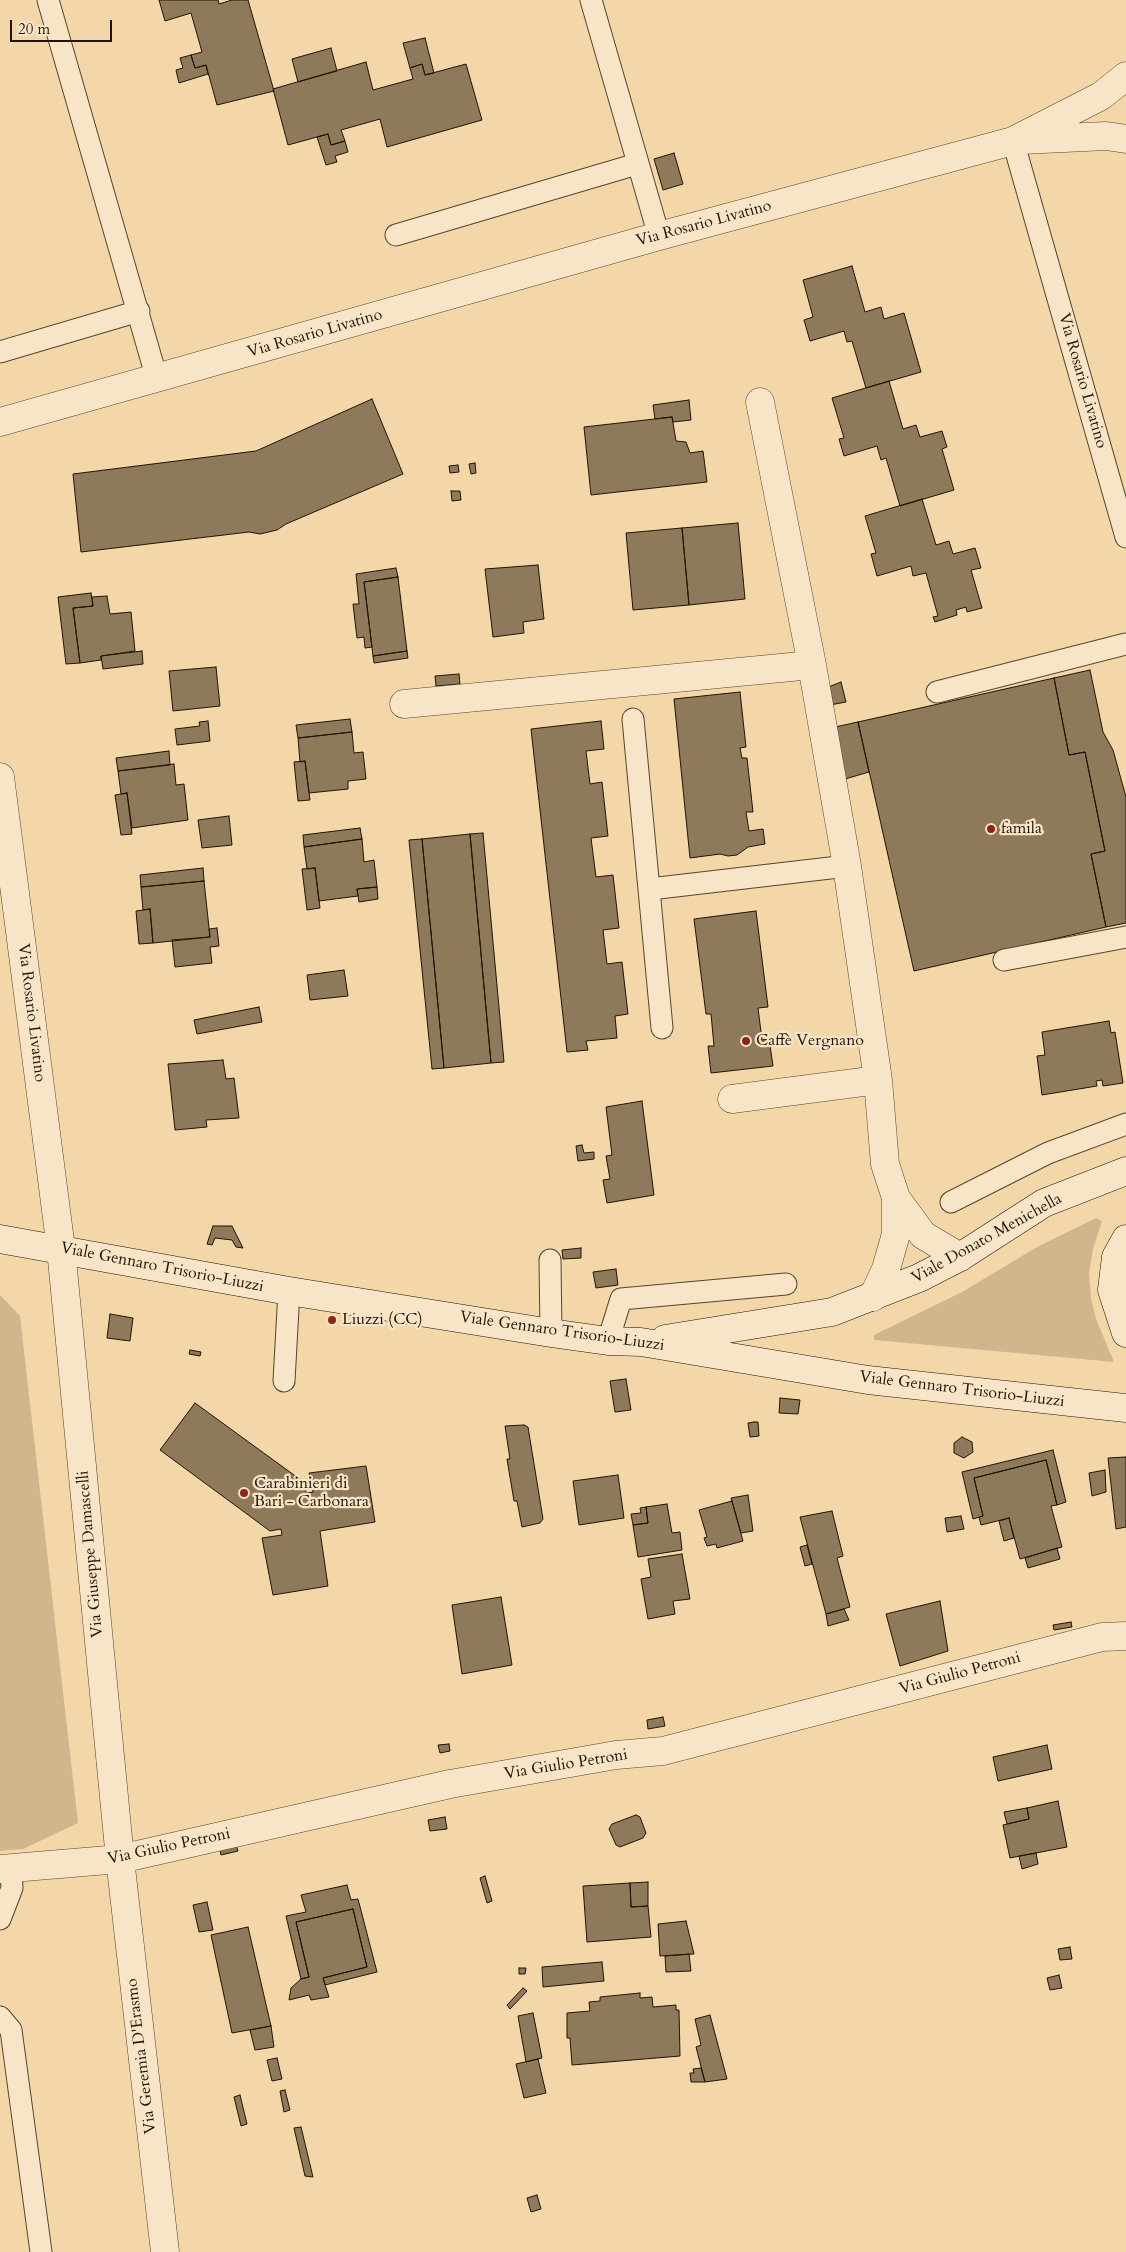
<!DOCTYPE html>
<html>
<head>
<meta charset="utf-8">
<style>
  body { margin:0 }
  #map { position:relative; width:1126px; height:2252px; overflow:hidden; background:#f4d7a9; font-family:Cardo,serif }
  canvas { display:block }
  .scale { position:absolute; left:10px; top:20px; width:102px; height:22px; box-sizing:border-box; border:2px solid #1f1405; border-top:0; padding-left:6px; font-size:15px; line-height:18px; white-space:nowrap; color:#1f1405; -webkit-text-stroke:4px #f8e5c7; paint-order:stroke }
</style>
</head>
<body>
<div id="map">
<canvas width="1126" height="2252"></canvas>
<div class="scale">20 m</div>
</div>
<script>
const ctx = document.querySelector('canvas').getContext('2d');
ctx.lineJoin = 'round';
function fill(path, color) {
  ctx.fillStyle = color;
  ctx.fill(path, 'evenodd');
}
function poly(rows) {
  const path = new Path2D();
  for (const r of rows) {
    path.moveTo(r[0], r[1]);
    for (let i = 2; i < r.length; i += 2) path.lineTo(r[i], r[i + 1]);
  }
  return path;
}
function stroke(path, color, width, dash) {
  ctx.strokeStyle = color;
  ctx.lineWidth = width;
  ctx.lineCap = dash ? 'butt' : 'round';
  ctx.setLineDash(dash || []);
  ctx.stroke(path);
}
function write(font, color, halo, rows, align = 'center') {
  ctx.font = font + ' Cardo,serif';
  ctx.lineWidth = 4.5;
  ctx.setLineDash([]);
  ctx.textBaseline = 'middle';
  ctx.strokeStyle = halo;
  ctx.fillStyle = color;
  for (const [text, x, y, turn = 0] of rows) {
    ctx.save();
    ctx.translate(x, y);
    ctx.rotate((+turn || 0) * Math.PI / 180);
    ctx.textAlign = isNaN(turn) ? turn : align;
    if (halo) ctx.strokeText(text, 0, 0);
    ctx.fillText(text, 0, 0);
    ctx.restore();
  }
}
fill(poly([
  [1096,1218,1102,1221,1093,1249,1089,1273,1091,1298,1096,1319,1114,1362,874,1340,874,1335,962,1292,1037,1247],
  [0,1295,20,1316,78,1823,23,1849,0,1851]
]), '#d0b68d');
const building = poly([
  [159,0,218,0,219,4,232,0,248,0,274,91,217,105,206,65,195,68,191,55,202,52,191,13,165,21,159,0],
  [425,38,434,73,425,75,422,64,410,68,403,43,425,38],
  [331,48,337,71,298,82,292,59,331,48],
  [191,55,195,68,206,65,208,74,179,83,176,70,183,68,180,58,191,55],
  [366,62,373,90,413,79,410,68,422,64,425,75,466,64,482,120,387,147,380,119,341,130,345,141,331,145,328,134,288,145,273,89,366,62],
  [328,134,331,145,345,141,348,152,335,156,337,162,326,165,317,137,328,134],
  [674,153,683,184,663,190,654,159,674,153],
  [852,266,865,312,881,307,884,319,904,313,921,372,866,388,852,341,847,342,844,331,810,341,804,320,813,317,803,280,852,266],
  [889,381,903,429,916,425,920,437,942,431,947,447,942,449,954,490,900,506,886,458,881,460,877,446,844,456,839,439,844,438,832,398,889,381],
  [372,399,403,474,286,524,277,530,260,534,249,532,81,552,73,474,256,451,372,399],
  [689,400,691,420,673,422,672,417,655,419,653,405,689,400],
  [672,417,676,441,686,442,690,453,703,451,707,482,591,495,584,427,672,417],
  [475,463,476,473,471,474,469,464,475,463],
  [458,465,459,472,450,473,449,466,458,465],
  [451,491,460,491,461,500,452,501,451,491],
  [922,499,936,545,949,541,953,554,975,548,981,568,971,570,982,608,967,612,966,607,956,610,957,615,935,622,933,617,938,616,926,573,913,576,911,566,877,576,871,554,876,553,865,516,922,499],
  [738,523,745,599,689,605,682,528,738,523],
  [682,528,689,605,633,610,626,533,682,528],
  [538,565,544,619,523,622,524,633,493,637,485,569,538,565],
  [396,568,398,577,364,582,372,647,365,648,364,637,357,638,353,604,359,604,356,574,396,568],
  [398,577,407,651,373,656,364,582,398,577],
  [91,593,93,606,73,608,80,663,66,664,58,597,91,593],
  [107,596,110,614,131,612,135,651,101,656,101,660,80,663,73,608,93,606,92,597,107,596],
  [142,651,143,664,103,669,101,656,142,651],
  [407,651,408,658,374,663,373,656,407,651],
  [216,667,220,706,173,711,169,671,216,667],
  [1090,670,1103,732,1113,750,1126,797,1126,923,1106,927,1091,854,1105,851,1085,752,1069,755,1054,678,1090,670],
  [459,674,460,684,436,686,435,676,459,674],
  [1054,678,1069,755,1085,752,1105,851,1091,854,1106,927,914,971,858,722,1054,678],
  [841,682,846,702,830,705,826,688,841,682],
  [740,692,746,747,740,748,742,758,747,758,753,812,746,812,749,831,763,829,765,844,748,847,737,855,728,856,720,854,690,858,674,699,740,692],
  [350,719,352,732,298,738,296,725,350,719],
  [208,721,210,741,177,745,175,729,200,726,199,722,208,721],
  [601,721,604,749,586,751,590,784,602,782,608,836,591,838,596,877,613,875,619,928,603,930,607,964,622,962,628,1014,615,1016,617,1038,586,1041,588,1050,567,1052,531,729,601,721],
  [858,722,869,772,845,779,835,727,858,722],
  [352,732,354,753,363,752,366,779,348,781,348,789,309,793,305,761,300,762,298,738,352,732],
  [169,751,170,765,118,771,116,758,169,751],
  [305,761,310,800,298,801,294,762,305,761],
  [174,764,176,785,184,784,188,820,132,828,127,793,121,794,118,771,174,764],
  [127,793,132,834,121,835,115,795,127,793],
  [229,816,232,845,202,848,198,820,229,816],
  [360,828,362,839,304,847,303,835,360,828],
  [483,833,504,1062,491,1063,470,834,483,833],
  [470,834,491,1063,444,1068,422,839,470,834],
  [362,839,364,862,374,860,377,887,357,889,358,896,319,901,315,868,307,869,304,847,362,839],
  [422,839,444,1068,432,1069,409,840,422,839],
  [203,868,204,881,141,887,140,875,203,868],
  [315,868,320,908,307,910,302,869,315,868],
  [204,881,210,937,153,943,150,909,143,910,141,887,204,881],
  [377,887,378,899,359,902,357,889,377,887],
  [150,909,153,943,139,944,136,911,150,909],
  [756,911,768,1007,758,1008,762,1040,769,1039,773,1066,711,1073,708,1046,714,1046,711,1014,706,1014,694,919,756,911],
  [217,928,219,946,210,947,212,963,175,967,172,940,210,937,209,929,217,928],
  [344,970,348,996,310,1000,307,975,344,970],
  [259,1007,262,1022,197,1034,194,1020,259,1007],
  [1109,1021,1111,1033,1115,1032,1123,1083,1103,1086,1102,1080,1096,1081,1097,1086,1042,1095,1037,1056,1045,1055,1042,1032,1109,1021],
  [223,1060,226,1079,234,1078,239,1118,206,1120,207,1127,175,1130,168,1064,223,1060],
  [642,1101,654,1195,607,1203,603,1180,610,1179,606,1156,612,1155,606,1107,642,1101],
  [582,1145,584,1153,594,1152,594,1159,578,1161,576,1146,582,1145],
  [213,1226,232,1226,243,1248,236,1247,232,1240,215,1238,212,1245,207,1244,213,1226],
  [581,1248,581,1258,563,1259,562,1250,581,1248],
  [616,1269,618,1285,596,1288,593,1272,616,1269],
  [110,1314,133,1318,130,1341,107,1338,110,1314],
  [190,1350,201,1352,200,1356,189,1354,190,1350],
  [626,1379,631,1410,615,1412,610,1381,626,1379],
  [780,1398,800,1400,798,1414,779,1413,780,1398],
  [195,1403,305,1483,306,1493,313,1492,309,1473,366,1466,375,1522,320,1531,328,1586,273,1595,262,1538,282,1535,281,1529,270,1531,160,1450,195,1403],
  [754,1422,758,1422,759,1436,750,1437,748,1423,754,1422],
  [524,1425,528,1427,543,1519,540,1523,522,1527,517,1501,514,1501,507,1459,510,1459,505,1426,524,1425],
  [962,1437,972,1442,973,1452,964,1458,954,1453,954,1443,962,1437],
  [1053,1450,1066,1502,1057,1505,1046,1460,974,1478,983,1516,973,1519,962,1472,1053,1450],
  [1126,1457,1126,1527,1116,1529,1108,1458,1126,1457],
  [1046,1460,1057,1505,1051,1506,1062,1547,1020,1559,1009,1518,981,1525,979,1517,983,1516,974,1478,1046,1460],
  [1105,1470,1106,1492,1092,1496,1089,1473,1105,1470],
  [618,1475,624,1518,579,1525,573,1481,618,1475],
  [748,1495,753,1531,741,1533,731,1498,748,1495],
  [732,1501,743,1541,717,1548,716,1544,707,1546,704,1538,707,1537,699,1510,732,1501],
  [667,1504,672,1533,680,1532,682,1550,638,1557,633,1525,648,1523,646,1507,667,1504],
  [646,1507,648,1523,633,1525,631,1514,641,1513,640,1508,646,1507],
  [832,1511,843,1556,837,1558,850,1607,826,1614,800,1517,832,1511],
  [961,1516,964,1529,947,1532,945,1518,961,1516],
  [1009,1518,1014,1538,1004,1541,999,1521,1009,1518],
  [807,1545,812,1564,805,1566,800,1547,807,1545],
  [1057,1548,1060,1559,1028,1568,1025,1558,1057,1548],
  [682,1554,690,1599,673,1601,675,1614,648,1619,641,1579,651,1577,648,1559,682,1554],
  [501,1597,512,1665,462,1674,452,1605,501,1597],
  [940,1601,948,1651,900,1666,886,1614,940,1601],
  [844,1609,849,1620,828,1626,826,1614,844,1609],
  [1071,1622,1072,1627,1054,1630,1053,1625,1071,1622],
  [663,1717,665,1726,648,1729,647,1720,663,1717],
  [449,1744,450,1751,440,1753,438,1745,449,1744],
  [1047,1745,1052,1769,998,1781,993,1757,1047,1745],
  [1058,1801,1067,1847,1010,1858,1003,1825,1029,1819,1027,1808,1058,1801],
  [1027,1808,1029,1819,1007,1824,1004,1812,1027,1808],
  [636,1815,640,1817,646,1833,643,1838,620,1847,616,1845,609,1829,612,1824,636,1815],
  [445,1817,447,1829,430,1831,428,1820,445,1817],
  [219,1845,236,1845,238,1851,221,1855,219,1845],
  [1036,1853,1038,1864,1022,1869,1019,1856,1036,1853],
  [485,1876,492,1901,487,1903,480,1878,485,1876],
  [648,1882,648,1906,631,1907,630,1883,648,1882],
  [630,1883,631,1907,648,1906,651,1937,587,1942,583,1886,630,1883],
  [347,1885,351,1900,358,1899,377,1972,325,1985,323,1978,367,1967,353,1909,296,1922,309,1977,301,1979,286,1916,306,1912,301,1895,347,1885],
  [207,1902,213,1930,199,1932,193,1905,207,1902],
  [353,1909,367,1967,323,1978,329,1997,311,2000,309,1995,289,2000,291,1988,301,1979,309,1977,296,1922,353,1909],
  [686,1921,694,1954,660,1956,658,1924,686,1921],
  [248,1927,271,2026,232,2033,211,1935,248,1927],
  [1070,1947,1072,1959,1060,1960,1058,1949,1070,1947],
  [689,1954,691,1971,666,1972,665,1956,689,1954],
  [602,1962,604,1981,543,1987,542,1967,602,1962],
  [519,1968,526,1968,525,1974,519,1974,519,1968],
  [1059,1975,1062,1988,1050,1990,1047,1978,1059,1975],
  [523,1988,527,1991,510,2009,507,2005,523,1988],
  [640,1993,640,1998,652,1997,653,2007,676,2005,676,2010,679,2010,680,2056,572,2065,570,2038,567,2038,567,2013,590,2011,589,2002,600,2001,600,1997,640,1993],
  [533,2013,542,2058,526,2062,518,2016,533,2013],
  [710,2015,727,2079,705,2082,696,2047,701,2045,695,2019,710,2015],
  [271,2026,274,2047,255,2050,250,2030,271,2026],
  [277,2058,282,2079,272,2081,267,2060,277,2058],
  [538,2059,546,2093,524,2098,516,2064,538,2059],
  [701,2068,705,2082,691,2082,690,2073,694,2073,693,2069,701,2068],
  [285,2090,290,2110,284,2112,280,2091,285,2090],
  [240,2095,247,2124,241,2126,234,2097,240,2095],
  [301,2127,313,2177,305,2176,294,2128,301,2127],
  [537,2195,541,2209,531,2212,527,2198,537,2195]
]);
fill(building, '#8e795a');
stroke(building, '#1f1405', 1);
const lane = poly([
  [48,0,157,379],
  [591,0,659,236],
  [1013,141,1126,537],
  [396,235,637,164],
  [0,352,139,311],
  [937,692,1126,644],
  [633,719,662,1028],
  [650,889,847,866],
  [1004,960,1126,937],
  [951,1202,1048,1153,1126,1124],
  [550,1260,551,1333],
  [608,1341,621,1299,786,1284],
  [284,1381,289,1291],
  [0,1919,12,1888,11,1868],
  [0,2017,11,2030,41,2252]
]);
const street = poly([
  [1022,140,1106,136,1126,139],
  [760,402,812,665,847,866,878,1080,885,1164,896,1198,923,1235,960,1257],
  [0,422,659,236,1013,141,1101,96,1126,76],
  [404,704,812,665],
  [0,777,61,1249,120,1859,165,2252],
  [732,1099,878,1080],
  [873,1297,886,1269,896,1234,896,1198],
  [0,1869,120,1859,450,1784,616,1755,663,1751,1102,1637,1126,1636]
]);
const secondary = poly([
  [0,1239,289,1291,551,1333,608,1341,641,1342,868,1380,1126,1408],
  [1126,1239,1116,1257,1112,1290,1126,1333],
  [665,1339,832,1312,919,1278,960,1257,1044,1203,1126,1171]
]);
stroke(lane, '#54452e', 23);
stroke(street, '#54452e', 29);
stroke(secondary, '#1f1405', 29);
stroke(lane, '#f8e5c7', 21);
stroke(street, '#f8e5c7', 28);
stroke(secondary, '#f8e5c7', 28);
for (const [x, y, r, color] of [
  [991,829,5,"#8f2418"],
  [746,1041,5,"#8f2418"],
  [332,1320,5,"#8f2418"],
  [244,1493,5,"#8f2418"]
]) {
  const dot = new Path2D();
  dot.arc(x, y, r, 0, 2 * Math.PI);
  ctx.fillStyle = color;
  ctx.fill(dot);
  stroke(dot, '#f8e5c7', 2);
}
write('16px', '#1f1405', '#f8e5c7', [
  ["Via Rosario Livatino",704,224,-15],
  ["Via Rosario Livatino",315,334,-16],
  ["Via Rosario Livatino",1082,381,74],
  ["Via Rosario Livatino",31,1013,83],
  ["Viale Donato Menichella",987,1239,-29],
  ["Viale Gennaro Trisorio-Liuzzi",162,1268,11],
  ["Viale Gennaro Trisorio-Liuzzi",562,1332,8],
  ["Viale Gennaro Trisorio-Liuzzi",962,1390,7],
  ["Via Giuseppe Damascelli",91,1554,-95],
  ["Via Giulio Petroni",960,1674,-15],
  ["Via Giulio Petroni",566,1765,-9],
  ["Via Giulio Petroni",169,1847,-12],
  ["Via Geremia D'Erasmo",142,2056,-97]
]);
write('16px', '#1f1405', '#f8e5c7', [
  ["famila",1001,829],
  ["Caffè Vergnano",756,1041],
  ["Liuzzi (CC)",342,1320],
  ["Carabinieri di",254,1484],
  ["Bari - Carbonara",254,1502]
], 'left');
</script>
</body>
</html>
